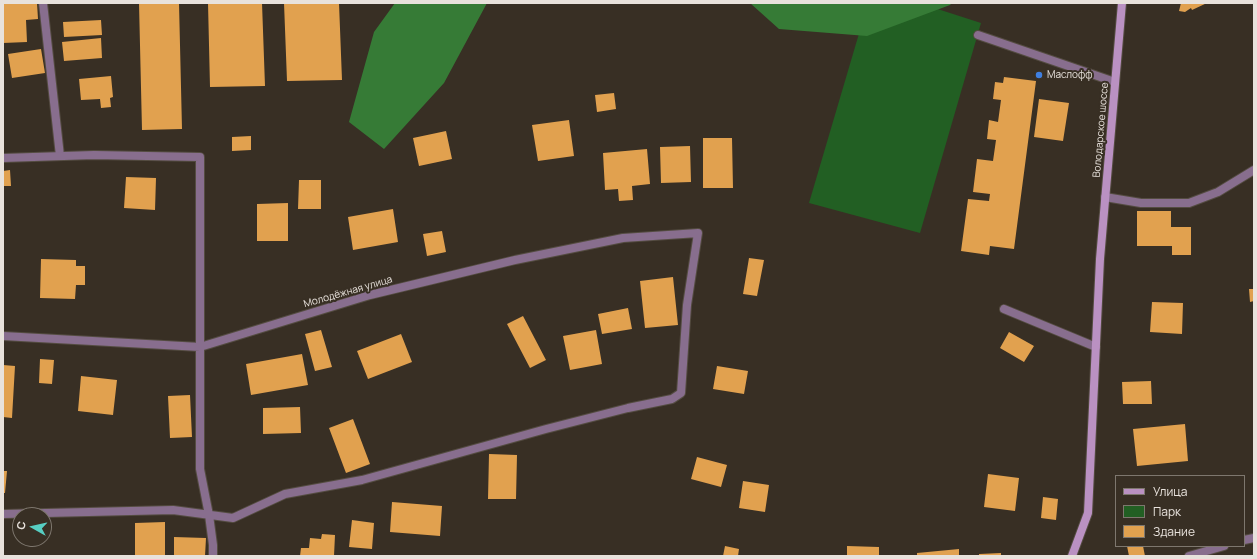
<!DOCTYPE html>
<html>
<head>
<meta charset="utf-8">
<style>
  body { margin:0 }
  #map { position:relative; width:1257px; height:559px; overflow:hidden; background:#382f24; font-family:Manrope,sans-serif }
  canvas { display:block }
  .frame { position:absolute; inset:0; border:4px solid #e8e2dc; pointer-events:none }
  .legend { position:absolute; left:1115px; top:475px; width:130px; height:72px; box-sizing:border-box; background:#382f24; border:1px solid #7e776e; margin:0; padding:5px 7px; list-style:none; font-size:12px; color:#e8e2dc }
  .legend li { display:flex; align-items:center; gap:8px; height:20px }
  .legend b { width:20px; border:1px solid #7e776e }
  .north { position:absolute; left:12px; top:507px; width:40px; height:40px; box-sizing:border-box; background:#382f24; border:1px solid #7e776e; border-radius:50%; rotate:278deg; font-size:11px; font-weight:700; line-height:16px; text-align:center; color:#e8e2dc }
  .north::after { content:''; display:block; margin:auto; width:14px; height:18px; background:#57cec2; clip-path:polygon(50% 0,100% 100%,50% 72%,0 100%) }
</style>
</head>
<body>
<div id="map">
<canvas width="1257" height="559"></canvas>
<div class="frame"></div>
<ul class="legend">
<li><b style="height:5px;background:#ba91c2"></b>Улица</li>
<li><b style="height:11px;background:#225f23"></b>Парк</li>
<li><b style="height:11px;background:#e1a14f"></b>Здание</li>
</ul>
<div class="north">С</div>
</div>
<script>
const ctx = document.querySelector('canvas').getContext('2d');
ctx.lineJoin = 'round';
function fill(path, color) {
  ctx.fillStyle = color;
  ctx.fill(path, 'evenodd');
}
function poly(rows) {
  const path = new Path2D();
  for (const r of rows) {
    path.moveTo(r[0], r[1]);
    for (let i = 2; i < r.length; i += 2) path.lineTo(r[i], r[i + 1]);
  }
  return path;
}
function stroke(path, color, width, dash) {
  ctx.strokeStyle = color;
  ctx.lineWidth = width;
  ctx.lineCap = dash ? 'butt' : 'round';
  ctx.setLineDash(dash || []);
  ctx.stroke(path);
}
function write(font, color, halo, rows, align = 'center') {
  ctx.font = font + ' Manrope,sans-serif';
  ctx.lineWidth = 4;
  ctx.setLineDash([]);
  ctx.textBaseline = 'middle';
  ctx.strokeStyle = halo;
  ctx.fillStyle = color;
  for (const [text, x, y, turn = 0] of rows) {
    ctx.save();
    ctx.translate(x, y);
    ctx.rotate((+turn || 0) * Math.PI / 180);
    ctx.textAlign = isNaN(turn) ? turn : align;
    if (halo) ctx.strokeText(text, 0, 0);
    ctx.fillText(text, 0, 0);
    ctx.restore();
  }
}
fill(poly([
  [868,3,919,3,981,23,920,233,809,203]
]), '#225f23');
fill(poly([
  [395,3,487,3,444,83,384,149,349,122,374,32],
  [750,3,952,3,950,5,867,36,779,29]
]), '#367b36');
fill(poly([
  [3,3,37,3,38,19,26,20,27,42,3,43],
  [139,3,179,3,182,129,142,130],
  [208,3,262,3,265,86,210,87],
  [284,3,339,3,342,80,287,81],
  [1181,3,1207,3,1192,10,1191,8,1185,12,1179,11],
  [101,20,102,35,64,37,63,22],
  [101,38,102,58,64,61,62,42],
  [41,49,45,73,12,78,8,54],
  [111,76,113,97,110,98,111,107,101,108,100,99,81,100,79,79],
  [1004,77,1036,81,1014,249,990,246,989,255,961,251,968,199,989,201,990,194,973,192,977,159,993,161,996,140,987,139,989,120,998,122,1001,100,993,99,995,82,1003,83],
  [614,93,616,109,597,112,595,95],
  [1039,99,1069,103,1063,141,1034,137],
  [569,120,574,156,538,161,532,125],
  [446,131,452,159,419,166,413,138],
  [251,136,251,150,232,151,232,137],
  [703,138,732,138,733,188,703,188],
  [690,146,691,182,661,183,660,147],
  [647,149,650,184,632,186,633,200,619,201,618,189,605,190,603,153],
  [10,170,11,186,3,186,3,171],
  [126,177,156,178,155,210,124,208],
  [299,180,321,180,321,209,298,209],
  [288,203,288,241,257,241,257,204],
  [393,209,398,242,353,250,348,217],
  [1137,211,1171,211,1171,227,1191,227,1191,255,1172,255,1172,246,1137,246],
  [442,231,446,252,427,256,423,234],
  [749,258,764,260,757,296,743,294],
  [41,259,76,260,76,266,85,266,85,285,76,285,75,299,40,298],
  [673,277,678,325,645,328,640,281],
  [1249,289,1254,289,1254,301,1250,302],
  [1152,302,1183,303,1182,334,1150,332],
  [628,308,632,329,602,334,598,314],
  [523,316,546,360,530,368,507,324],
  [321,330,332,367,315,371,305,334],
  [596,330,602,364,570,370,563,336],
  [1009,332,1034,346,1024,362,1000,348],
  [401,334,412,362,368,379,357,351],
  [302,354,308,385,251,395,246,364],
  [40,359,54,360,52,384,39,383],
  [3,365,15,366,12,418,3,417],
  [717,366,748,371,744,394,713,389],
  [81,376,117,380,113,415,78,411],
  [1151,381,1152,404,1123,404,1122,382],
  [190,395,192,437,170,438,168,396],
  [300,407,301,433,263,434,263,408],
  [353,419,370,464,346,473,329,428],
  [1185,424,1188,461,1137,466,1133,429],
  [489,454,517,455,516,499,488,499],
  [697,457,727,465,721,487,691,479],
  [3,471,7,471,5,493,3,493],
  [988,474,1019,478,1015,511,984,507],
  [743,481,769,485,765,512,739,508],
  [1043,497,1058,499,1056,520,1041,518],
  [392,502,442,506,440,536,390,532],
  [352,520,374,523,372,549,349,547],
  [165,522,165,556,135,556,135,523],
  [322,534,335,535,334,556,300,556,301,548,309,548,310,538,321,539],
  [174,537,206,538,205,556,174,556],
  [725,546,739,549,738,556,723,556],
  [847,546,879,547,879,556,847,556],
  [1127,546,1143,546,1145,556,1129,556],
  [959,549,959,556,917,556,917,553],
  [1001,553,1001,556,979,556,979,554]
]), '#e1a14f');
const lane = poly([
  [43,3,60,156],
  [978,35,1115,82],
  [1105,197,1141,203,1189,203,1218,192,1254,170],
  [1004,309,1096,347]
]);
const street = poly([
  [3,158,94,155,200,157,200,469,209,515,213,545,213,556],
  [3,336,200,347,370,295,515,260,623,238,698,233,687,305,681,393,672,399,628,408,546,429,362,480,285,494,233,518,173,510,3,514],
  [1244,540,1254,538],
  [1189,556,1224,546]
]);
const secondary = poly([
  [1072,556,1088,513,1100,259,1122,3]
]);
stroke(lane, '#544c41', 10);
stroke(street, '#544c41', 10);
stroke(secondary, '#544c41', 10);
stroke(lane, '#886e8e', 8);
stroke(street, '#886e8e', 8);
stroke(secondary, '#ba91c2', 8);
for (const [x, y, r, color] of [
  [1039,75,4,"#3f7fe0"]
]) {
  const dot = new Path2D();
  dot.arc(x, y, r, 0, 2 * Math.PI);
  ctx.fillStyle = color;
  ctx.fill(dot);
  stroke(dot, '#382f24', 1.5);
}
write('10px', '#e8e2dc', '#382f24', [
  ["Маслофф",1047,75]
], 'left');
write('10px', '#e8e2dc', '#382f24', [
  ["Володарское шоссе",1101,130,-85],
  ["Молодёжная улица",348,292,-16]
]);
</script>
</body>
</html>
